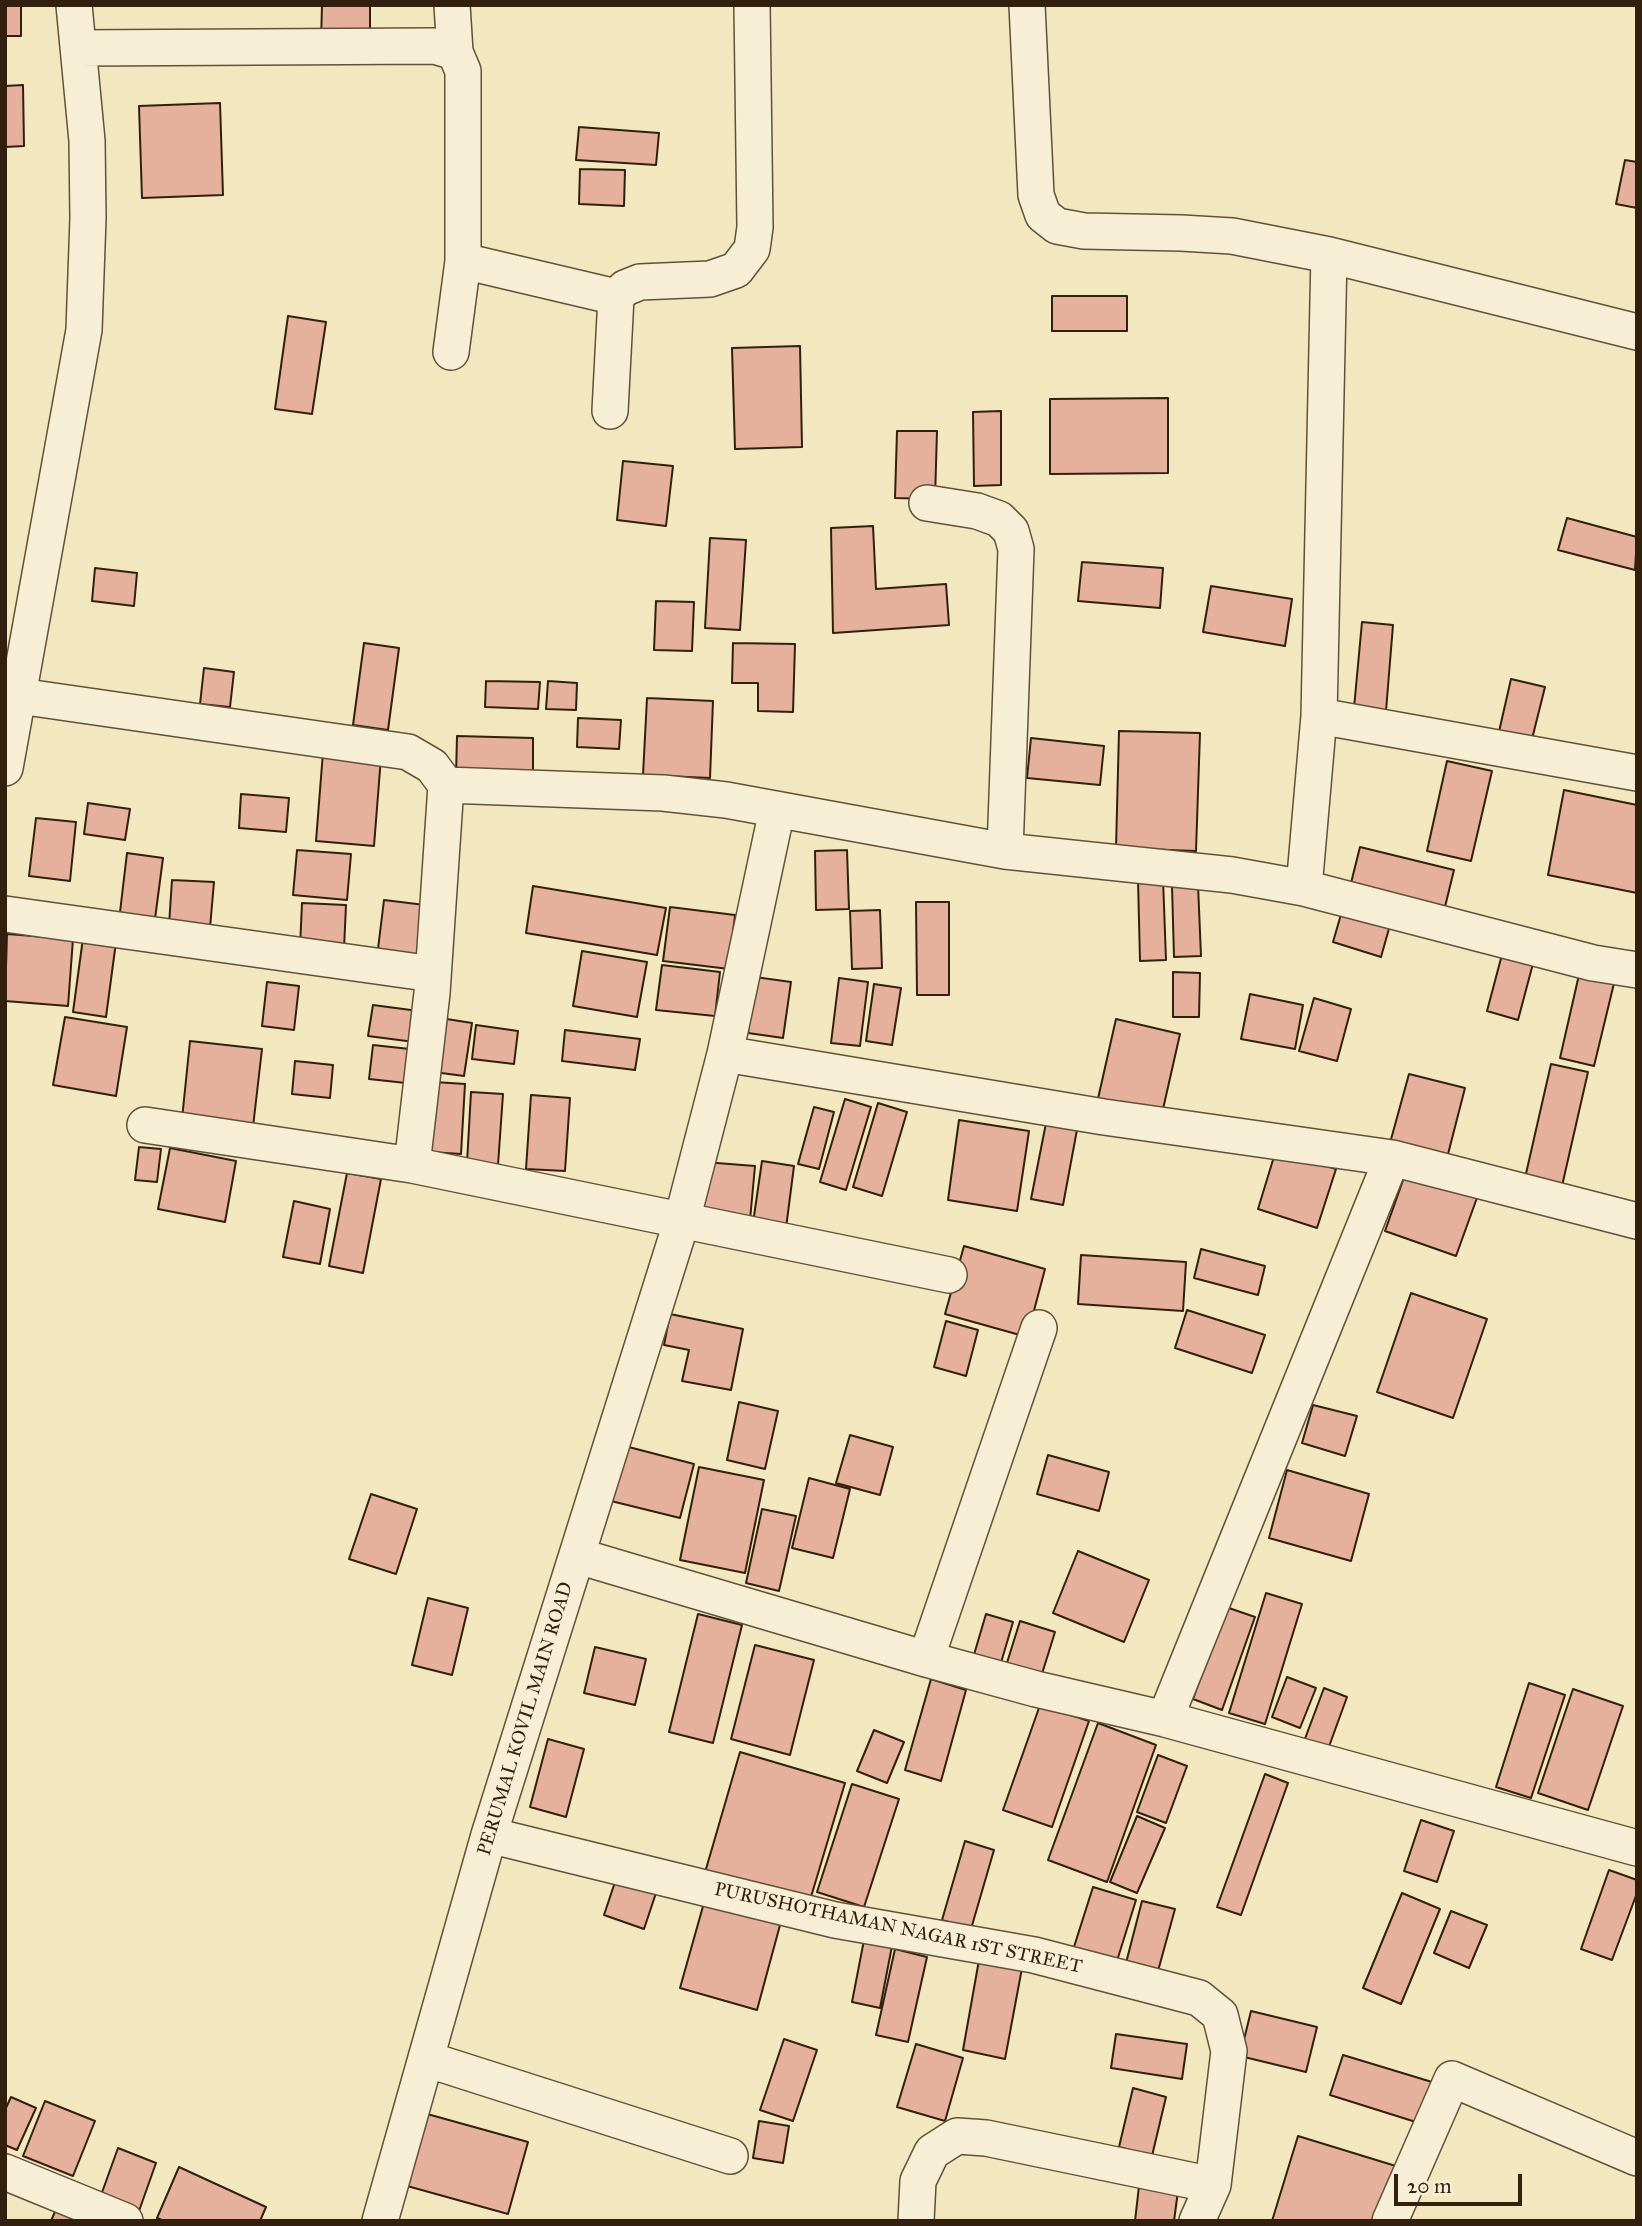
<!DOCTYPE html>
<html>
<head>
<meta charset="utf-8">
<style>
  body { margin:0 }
  #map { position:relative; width:1642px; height:2226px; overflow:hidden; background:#f2e7be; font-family:"IM FELL Great Primer",serif }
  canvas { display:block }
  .frame { position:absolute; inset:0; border:7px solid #321f0e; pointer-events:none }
  .scale { position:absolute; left:1394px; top:2174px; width:128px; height:32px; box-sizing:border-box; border:4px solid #321f0e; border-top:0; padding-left:9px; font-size:21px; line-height:24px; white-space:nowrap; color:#321f0e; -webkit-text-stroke:5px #f7efd5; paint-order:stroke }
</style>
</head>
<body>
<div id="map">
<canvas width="1642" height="2226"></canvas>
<div class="frame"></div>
<div class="scale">20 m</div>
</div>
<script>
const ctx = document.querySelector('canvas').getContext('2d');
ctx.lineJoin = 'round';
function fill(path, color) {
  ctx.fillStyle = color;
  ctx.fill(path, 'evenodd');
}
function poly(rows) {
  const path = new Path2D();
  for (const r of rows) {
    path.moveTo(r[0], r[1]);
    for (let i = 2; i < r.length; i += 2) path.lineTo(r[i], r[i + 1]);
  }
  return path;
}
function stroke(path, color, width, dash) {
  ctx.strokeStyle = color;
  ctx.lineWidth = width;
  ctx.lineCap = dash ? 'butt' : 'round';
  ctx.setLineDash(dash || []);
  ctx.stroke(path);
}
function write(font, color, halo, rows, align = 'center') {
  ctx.font = font + ' "IM FELL Great Primer",serif';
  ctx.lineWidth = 7;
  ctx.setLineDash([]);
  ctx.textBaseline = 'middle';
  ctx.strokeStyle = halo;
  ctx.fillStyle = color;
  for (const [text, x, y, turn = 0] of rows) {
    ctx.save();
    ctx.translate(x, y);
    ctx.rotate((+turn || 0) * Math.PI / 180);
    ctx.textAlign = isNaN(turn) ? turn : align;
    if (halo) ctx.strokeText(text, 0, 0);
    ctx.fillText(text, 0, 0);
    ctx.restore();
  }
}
const building = poly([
  [5,5,21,5,21,36,5,36,5,5],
  [322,5,370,5,370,43,321,41,322,5],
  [23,85,24,146,5,147,5,86,23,85],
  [220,103,223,195,142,198,139,106,220,103],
  [579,127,659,133,656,165,576,160,579,127],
  [1625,160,1637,162,1637,208,1616,204,1625,160],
  [580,169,625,170,624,206,579,204,580,169],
  [1052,296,1127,296,1127,331,1052,331,1052,296],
  [288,316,326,322,312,414,275,409,288,316],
  [800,346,802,447,735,449,732,348,800,346],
  [1168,398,1168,473,1050,474,1050,399,1168,398],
  [1001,411,1001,485,974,486,973,412,1001,411],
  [897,431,937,431,935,499,895,498,897,431],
  [623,461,673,466,666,526,617,520,623,461],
  [1567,518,1637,537,1635,570,1558,550,1567,518],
  [873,526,876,589,946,584,949,625,833,633,831,528,873,526],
  [710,538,746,540,740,630,705,628,710,538],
  [1082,562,1163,568,1160,608,1078,601,1082,562],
  [95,568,137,573,134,606,92,601,95,568],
  [1211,586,1292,599,1285,646,1203,632,1211,586],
  [656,601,694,602,692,651,654,650,656,601],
  [1362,622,1393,625,1386,711,1354,708,1362,622],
  [364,643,399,648,388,730,353,725,364,643],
  [733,643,795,644,793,712,758,711,758,683,732,683,733,643],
  [204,668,234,672,230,707,200,704,204,668],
  [1511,679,1545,687,1531,743,1498,736,1511,679],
  [486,681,540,682,538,709,485,707,486,681],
  [548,681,577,683,576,710,546,709,548,681],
  [647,698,713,701,710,778,643,775,647,698],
  [578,718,621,720,619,749,577,747,578,718],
  [1119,731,1200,733,1196,851,1116,848,1119,731],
  [457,736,533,738,533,778,456,776,457,736],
  [1031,738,1104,746,1100,785,1027,778,1031,738],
  [323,752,381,757,374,846,316,841,323,752],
  [1447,761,1492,771,1471,861,1427,851,1447,761],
  [1564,790,1637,805,1637,893,1548,875,1564,790],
  [241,794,289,798,286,832,239,828,241,794],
  [88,803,130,809,125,840,84,834,88,803],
  [36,818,76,822,70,881,29,876,36,818],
  [1360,847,1454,870,1443,915,1349,891,1360,847],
  [297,850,351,854,347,900,293,895,297,850],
  [847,850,849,909,816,910,815,851,847,850],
  [127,853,163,858,153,934,118,929,127,853],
  [1163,879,1166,960,1140,961,1138,880,1163,879],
  [172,880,214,882,210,928,169,925,172,880],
  [1198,885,1201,956,1174,957,1172,886,1198,885],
  [533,886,666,908,657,955,526,933,533,886],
  [384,900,425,905,418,962,377,957,384,900],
  [916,902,949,902,949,995,917,995,916,902],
  [302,903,346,905,344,949,300,947,302,903],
  [1344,904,1392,918,1381,957,1333,942,1344,904],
  [670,907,735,915,729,969,663,961,670,907],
  [880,910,882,968,852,969,850,911,880,910],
  [7,934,73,939,68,1006,5,1001,7,934],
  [83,938,116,942,106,1017,73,1012,83,938],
  [1504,947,1535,956,1518,1020,1487,1011,1504,947],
  [582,951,647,962,637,1017,573,1006,582,951],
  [662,965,720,972,715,1016,656,1010,662,965],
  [1581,966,1616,975,1594,1066,1560,1058,1581,966],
  [1173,972,1200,973,1199,1017,1173,1017,1173,972],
  [755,977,791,982,783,1038,748,1033,755,977],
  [839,978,868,982,860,1046,831,1043,839,978],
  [267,982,299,986,294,1030,262,1026,267,982],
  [874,984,901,988,892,1045,866,1041,874,984],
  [1250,994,1303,1005,1295,1049,1241,1039,1250,994],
  [1314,998,1351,1009,1337,1061,1299,1051,1314,998],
  [373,1005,426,1012,422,1043,368,1036,373,1005],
  [65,1017,127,1027,116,1096,53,1085,65,1017],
  [434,1017,472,1023,464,1076,426,1071,434,1017],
  [1116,1019,1180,1034,1161,1118,1097,1103,1116,1019],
  [476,1025,518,1031,514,1064,472,1059,476,1025],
  [565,1030,640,1039,635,1070,562,1061,565,1030],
  [190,1041,262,1049,253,1127,182,1119,190,1041],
  [373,1045,419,1050,415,1084,369,1079,373,1045],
  [295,1061,333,1065,330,1098,292,1094,295,1061],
  [1551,1064,1588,1072,1562,1186,1525,1178,1551,1064],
  [1409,1074,1465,1088,1447,1158,1390,1143,1409,1074],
  [435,1082,465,1084,461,1154,431,1152,435,1082],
  [471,1092,503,1094,498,1165,467,1163,471,1092],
  [531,1095,570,1098,565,1171,526,1169,531,1095],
  [845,1099,871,1107,846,1190,820,1182,845,1099],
  [878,1103,907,1112,882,1196,853,1187,878,1103],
  [814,1107,834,1112,819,1169,798,1164,814,1107],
  [1048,1113,1079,1119,1063,1205,1031,1199,1048,1113],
  [959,1120,1029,1131,1017,1211,948,1200,959,1120],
  [139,1147,161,1149,157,1182,135,1180,139,1147],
  [170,1148,236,1161,225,1222,158,1209,170,1148],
  [1276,1150,1336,1169,1317,1228,1258,1209,1276,1150],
  [762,1161,794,1166,786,1228,753,1223,762,1161],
  [704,1162,755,1166,750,1220,700,1215,704,1162],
  [1407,1169,1478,1195,1456,1256,1385,1231,1407,1169],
  [347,1173,381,1179,363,1273,329,1266,347,1173],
  [294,1201,330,1209,320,1264,283,1257,294,1201],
  [964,1246,1045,1269,1027,1337,945,1314,964,1246],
  [1201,1249,1265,1266,1258,1295,1194,1278,1201,1249],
  [1081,1255,1186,1262,1183,1311,1078,1304,1081,1255],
  [1411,1293,1487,1319,1453,1418,1377,1392,1411,1293],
  [1187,1310,1265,1335,1252,1373,1175,1348,1187,1310],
  [670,1314,743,1329,731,1390,682,1381,689,1350,664,1345,670,1314],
  [946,1321,978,1330,966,1376,934,1367,946,1321],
  [739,1402,778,1411,765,1469,727,1460,739,1402],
  [1313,1405,1357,1416,1345,1456,1302,1443,1313,1405],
  [850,1435,893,1447,880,1495,836,1483,850,1435],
  [621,1445,694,1464,680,1518,607,1500,621,1445],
  [1048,1455,1109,1472,1099,1511,1037,1494,1048,1455],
  [699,1467,764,1480,745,1573,680,1560,699,1467],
  [1287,1470,1369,1494,1351,1561,1269,1538,1287,1470],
  [809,1478,850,1489,833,1558,792,1548,809,1478],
  [371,1494,417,1509,396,1574,349,1559,371,1494],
  [762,1509,796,1516,779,1591,746,1583,762,1509],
  [1078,1551,1149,1580,1124,1642,1053,1613,1078,1551],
  [1266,1593,1302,1604,1265,1724,1229,1713,1266,1593],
  [428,1598,468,1608,452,1675,412,1665,428,1598],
  [1226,1607,1255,1617,1222,1710,1193,1699,1226,1607],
  [698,1614,742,1625,713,1743,669,1732,698,1614],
  [986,1614,1013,1622,1000,1666,973,1658,986,1614],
  [1020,1621,1055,1632,1041,1677,1006,1666,1020,1621],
  [755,1645,814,1660,790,1755,731,1739,755,1645],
  [595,1647,646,1659,635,1705,584,1693,595,1647],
  [1287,1677,1316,1688,1300,1728,1272,1717,1287,1677],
  [931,1679,966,1690,941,1781,905,1770,931,1679],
  [1529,1683,1565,1695,1531,1798,1496,1787,1529,1683],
  [1324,1688,1347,1697,1327,1752,1303,1744,1324,1688],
  [1573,1689,1623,1706,1588,1810,1538,1793,1573,1689],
  [1040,1705,1089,1721,1052,1827,1003,1810,1040,1705],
  [1098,1723,1156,1745,1107,1882,1048,1860,1098,1723],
  [874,1730,904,1742,887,1783,857,1771,874,1730],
  [548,1739,584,1749,566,1817,530,1807,548,1739],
  [740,1752,845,1783,808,1907,704,1876,740,1752],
  [1158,1755,1187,1766,1166,1823,1137,1812,1158,1755],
  [1265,1774,1288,1783,1241,1915,1217,1907,1265,1774],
  [852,1784,899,1799,864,1907,817,1892,852,1784],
  [1137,1816,1165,1828,1137,1893,1110,1882,1137,1816],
  [1421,1820,1454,1831,1437,1882,1404,1871,1421,1820],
  [965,1841,994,1850,971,1929,942,1920,965,1841],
  [1609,1870,1637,1880,1637,1893,1612,1960,1581,1949,1609,1870],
  [616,1879,656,1893,644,1929,604,1915,616,1879],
  [1093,1887,1136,1900,1116,1964,1073,1950,1093,1887],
  [707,1892,783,1914,757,2010,680,1988,707,1892],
  [1402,1893,1440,1909,1401,2004,1363,1988,1402,1893],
  [1142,1901,1175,1909,1158,1971,1126,1963,1142,1901],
  [1451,1911,1487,1925,1469,1968,1434,1953,1451,1911],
  [864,1940,892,1946,880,2008,852,2002,864,1940],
  [895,1949,927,1957,908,2042,876,2035,895,1949],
  [979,1960,1022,1968,1005,2059,963,2050,979,1960],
  [1251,2011,1317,2027,1306,2072,1240,2056,1251,2011],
  [1116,2034,1187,2044,1182,2079,1111,2068,1116,2034],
  [784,2039,817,2050,793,2121,760,2110,784,2039],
  [916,2044,963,2058,945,2121,897,2107,916,2044],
  [1343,2055,1432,2082,1419,2123,1330,2095,1343,2055],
  [1133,2088,1166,2097,1152,2156,1119,2147,1133,2088],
  [11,2097,36,2108,17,2150,5,2145,5,2110,11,2097],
  [45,2101,95,2121,73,2176,23,2156,45,2101],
  [420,2112,528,2142,508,2214,400,2184,420,2112],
  [759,2121,789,2126,783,2163,753,2158,759,2121],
  [1298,2136,1399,2167,1382,2221,1272,2221,1298,2136],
  [118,2148,156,2163,139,2211,100,2198,118,2148],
  [179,2167,266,2207,260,2221,164,2221,157,2218,179,2167],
  [1139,2186,1178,2191,1174,2221,1135,2221,1139,2186],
  [57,2207,82,2221,51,2221,57,2207]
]);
fill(building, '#e5b09c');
stroke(building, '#321f0e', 2);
const minor = poly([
  [452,5,455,52],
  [1027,5,1036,195,1043,215,1057,226,1084,231,1181,233,1232,236,1329,255,1637,332],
  [78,48,434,46,455,52,463,71,463,261,451,352],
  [1329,255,1319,716,1637,773],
  [463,261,616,297],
  [610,411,616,297,625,288,640,282,710,279,736,270,752,249,755,227,752,5],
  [927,503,977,511,999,519,1011,531,1016,549,1005,851],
  [19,696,408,752,432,766,446,785,432,993,412,1165],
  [5,768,84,330,88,218,87,141,74,5],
  [446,785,663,793,726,800,1005,851,1232,875,1304,888,1593,963,1637,970],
  [1304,888,1319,716],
  [5,914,433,974],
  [725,1054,1104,1117,1392,1158,1637,1221],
  [145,1125,412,1165,949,1275],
  [578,1556,926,1659,1036,1689,1165,1719,1637,1848],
  [926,1659,1039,1328],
  [1165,1719,1392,1158],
  [489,1835,835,1920,1034,1955,1199,1998,1220,2015,1229,2051,1213,2185,1197,2221],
  [426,2059,730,2156],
  [5,2172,125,2221],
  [380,2221,489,1835,682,1220,725,1054,777,810],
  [916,2221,918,2181,932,2152,957,2136,986,2138,1213,2185],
  [1390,2221,1452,2079,1637,2158]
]);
stroke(minor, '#62513a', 38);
stroke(minor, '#f7efd5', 35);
write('19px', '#321f0e', '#f7efd5', [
  ["PERUMAL KOVIL MAIN ROAD",526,1719,-73],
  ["PURUSHOTHAMAN NAGAR 1ST STREET",898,1929,12]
]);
</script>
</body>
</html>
